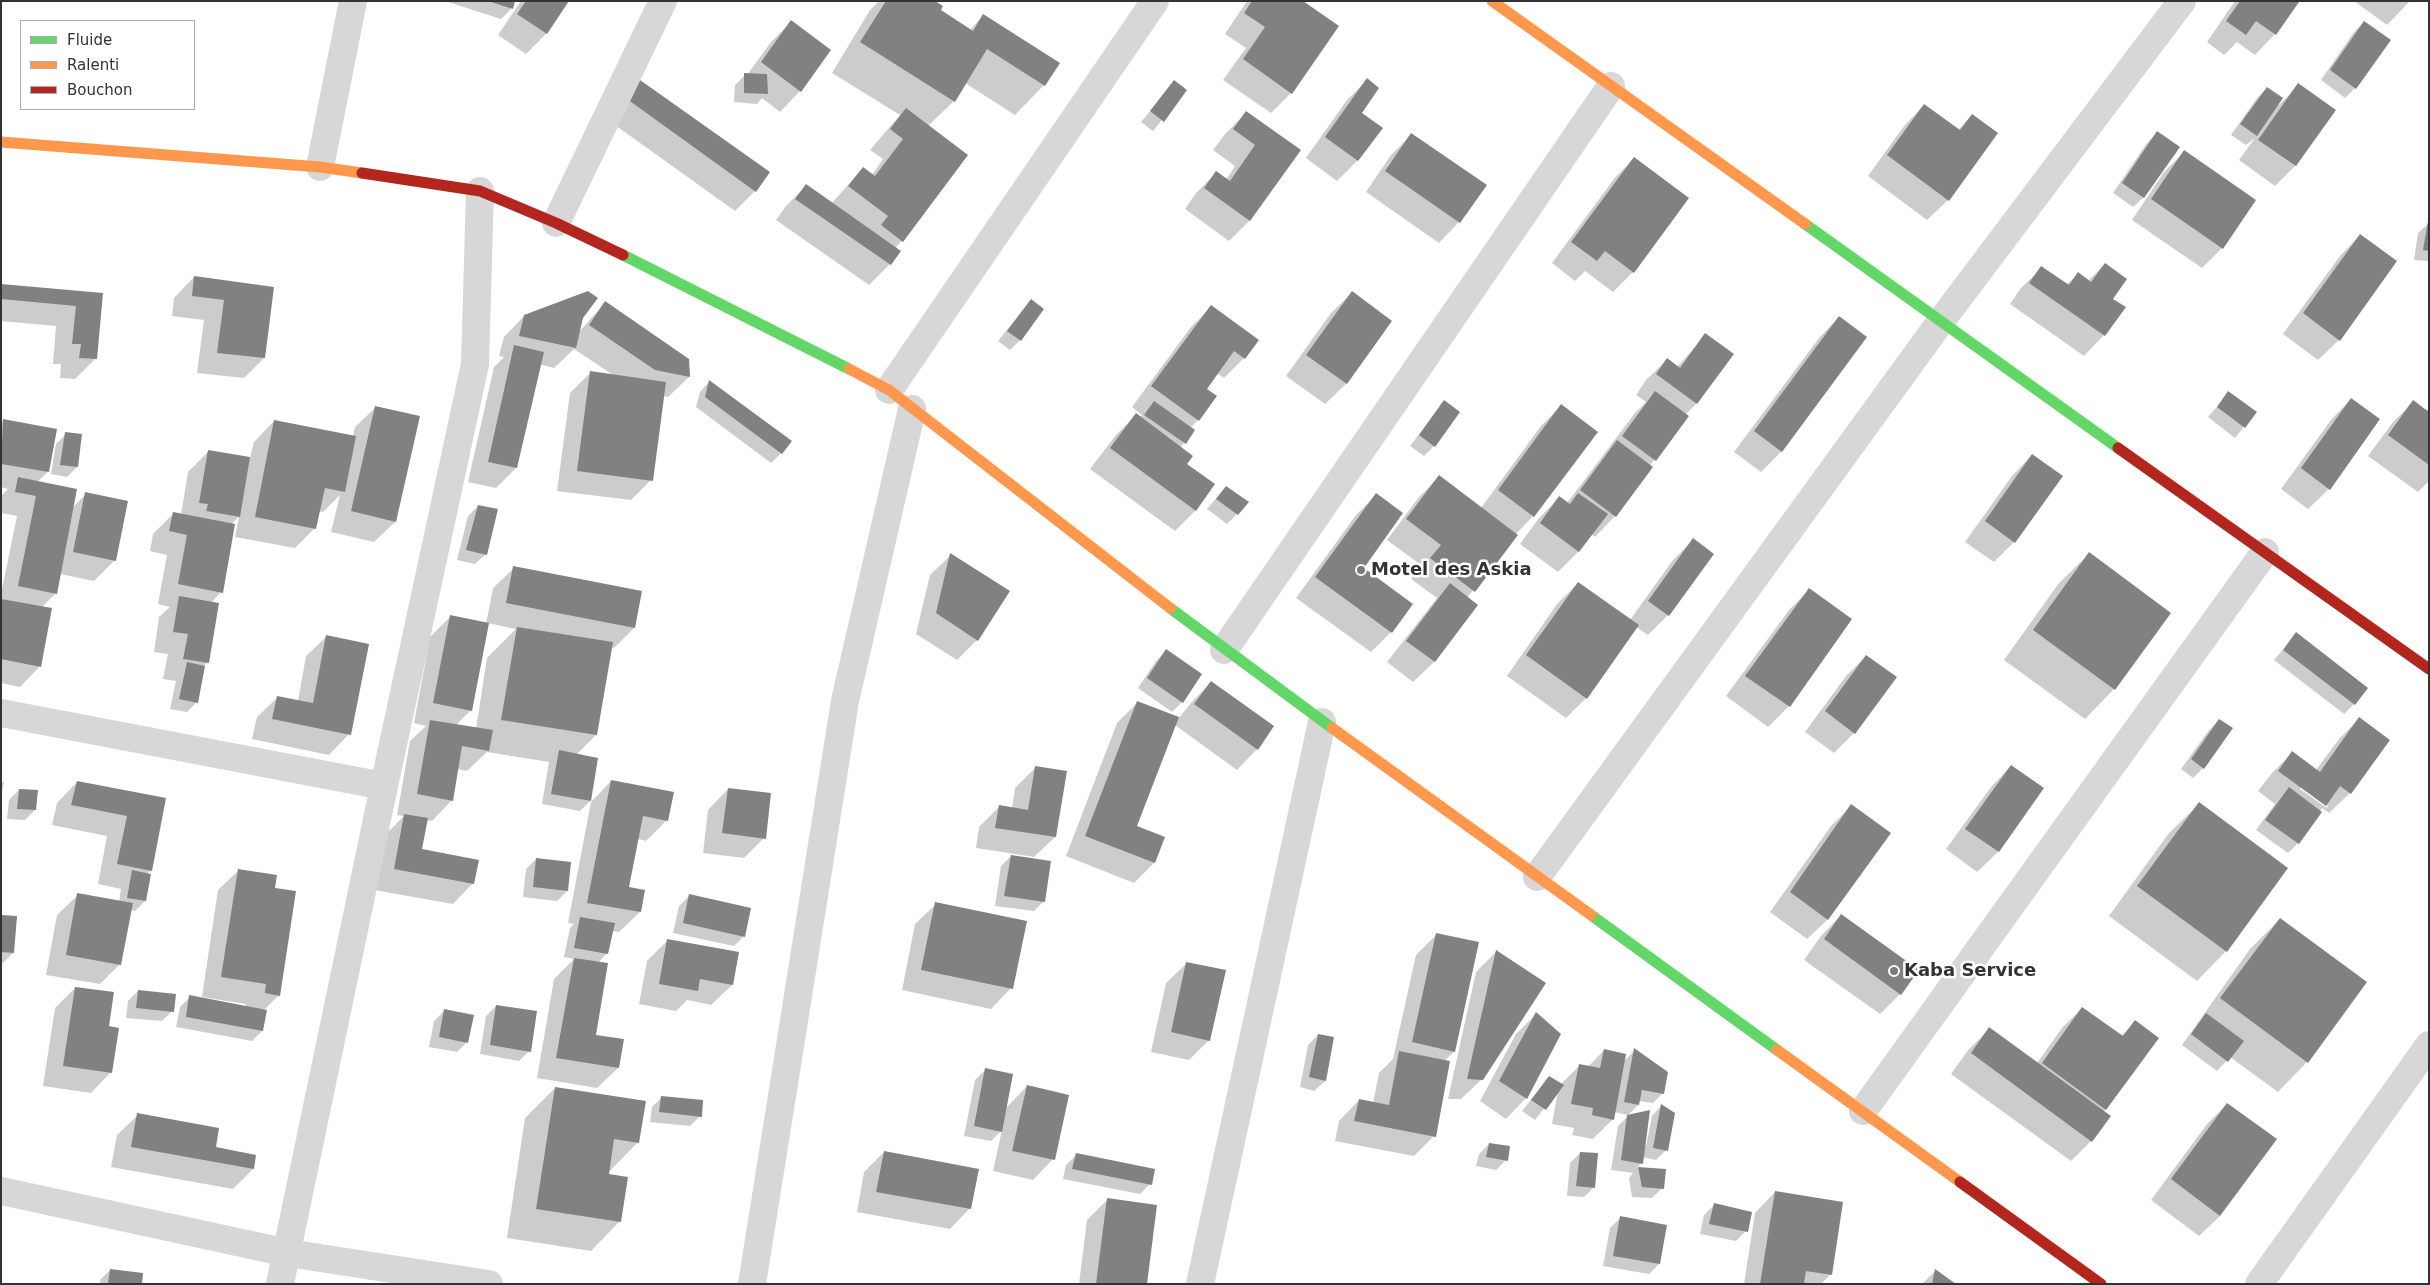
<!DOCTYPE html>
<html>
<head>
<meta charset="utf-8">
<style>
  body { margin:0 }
  #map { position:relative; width:2430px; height:1285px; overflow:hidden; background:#fff; font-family:"DejaVu Sans",sans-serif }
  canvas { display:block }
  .frame { position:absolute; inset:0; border:2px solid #333; pointer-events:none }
  .legend { position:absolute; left:20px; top:20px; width:175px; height:90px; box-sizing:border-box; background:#fff; border:1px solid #adadad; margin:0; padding:6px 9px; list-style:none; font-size:15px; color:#333 }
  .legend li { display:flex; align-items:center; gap:10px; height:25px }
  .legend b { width:25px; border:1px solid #adadad }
</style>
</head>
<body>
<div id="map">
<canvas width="2430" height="1285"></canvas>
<div class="frame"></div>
<ul class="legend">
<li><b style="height:6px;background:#63d668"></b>Fluide</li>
<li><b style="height:6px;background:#ff974d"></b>Ralenti</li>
<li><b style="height:6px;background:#b3261e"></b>Bouchon</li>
</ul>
</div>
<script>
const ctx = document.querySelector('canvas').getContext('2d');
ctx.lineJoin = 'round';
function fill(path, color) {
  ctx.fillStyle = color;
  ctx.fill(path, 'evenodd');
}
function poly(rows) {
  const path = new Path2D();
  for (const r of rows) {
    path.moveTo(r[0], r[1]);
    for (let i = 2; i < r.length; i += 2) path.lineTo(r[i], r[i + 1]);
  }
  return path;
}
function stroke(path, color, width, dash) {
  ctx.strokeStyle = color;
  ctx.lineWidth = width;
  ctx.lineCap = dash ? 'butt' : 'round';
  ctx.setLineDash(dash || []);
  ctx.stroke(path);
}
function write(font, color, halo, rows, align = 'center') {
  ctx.font = font + ' "DejaVu Sans",sans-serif';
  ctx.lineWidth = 5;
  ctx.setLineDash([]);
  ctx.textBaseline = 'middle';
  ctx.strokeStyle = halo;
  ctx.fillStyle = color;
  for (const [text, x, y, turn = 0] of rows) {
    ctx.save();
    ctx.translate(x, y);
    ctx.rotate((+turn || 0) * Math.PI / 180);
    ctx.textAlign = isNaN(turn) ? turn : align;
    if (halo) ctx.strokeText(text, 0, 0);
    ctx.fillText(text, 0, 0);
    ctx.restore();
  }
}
fill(poly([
  [445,1,514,1,511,9,501,19],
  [521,1,568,1,546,34,526,54,498,35],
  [879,1,933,1,939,10,970,30,983,16,1044,85,1015,115,965,83,954,101,928,126,902,241,895,248,899,251,890,264,869,285,776,220,786,206,806,186,831,204,863,168,872,175,883,159,870,150,900,115,832,73,870,10],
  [1247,1,1301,1,1291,93,1271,113,1223,80,1246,48,1225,34],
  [2235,1,2295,1,2275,34,2255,55,2237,42,2224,55,2207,42],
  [2354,1,2410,1,2387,25],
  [791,22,829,50,800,91,780,112,762,98,757,104,734,102,735,85,745,75,747,75,771,42],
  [2364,22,2355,88,2345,98,2321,80,2354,32],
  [1367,80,1360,113,1381,128,1357,161,1337,181,1306,158,1347,100],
  [641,82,755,191,735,211,608,120],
  [1174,82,1185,91,1153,131,1141,122],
  [2299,85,2334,110,2295,166,2275,186,2239,160,2255,138,2246,145,2231,135,2257,98,2267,88,2279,105],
  [1924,105,1958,130,1972,116,1948,200,1927,220,1868,176,1904,126],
  [1246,113,1299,150,1249,221,1229,241,1185,209,1196,193,1217,172,1226,180,1235,166,1213,150,1226,133],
  [2157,133,2178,147,2143,198,2133,207,2113,193,2147,143],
  [1412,134,1485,185,1459,222,1439,243,1366,192,1391,155],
  [2184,152,2222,248,2202,268,2132,220,2164,172],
  [1634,158,1633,272,1613,292,1585,271,1575,281,1552,263,1614,179],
  [2429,223,2429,261,2414,260,2418,233],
  [2360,235,2339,340,2318,360,2283,334,2340,256],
  [2105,264,2112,299,2104,335,2084,356,2010,304,2021,288,2042,268,2066,285,2078,274,2088,281],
  [194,277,273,288,264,358,244,378,197,373,204,320,172,316,174,298],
  [1,285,102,294,95,359,75,379,60,378,61,364,53,364,56,326,1,321],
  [1352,293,1391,321,1346,384,1325,404,1286,376,1331,313],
  [1031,300,1020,340,1010,350,998,341],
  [605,303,688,360,689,377,668,397,663,396,651,480,631,500,557,491,570,393,591,372,613,375,574,349,554,368,539,364,516,468,496,488,468,482,494,367,504,357,499,356,504,337,524,316,581,318,578,333],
  [1211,307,1244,358,1224,378,1217,373,1206,390,1198,420,1190,428,1194,430,1180,448,1185,464,1213,485,1195,511,1175,531,1090,469,1116,435,1136,415,1140,418,1142,415,1132,407,1191,327],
  [1839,317,1865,337,1781,452,1761,472,1734,452,1819,338],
  [1706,335,1732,355,1696,404,1685,415,1615,516,1595,537,1591,534,1578,552,1558,572,1520,544,1539,518,1559,498,1567,503,1635,413,1646,402,1636,395,1646,380,1667,360,1677,367],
  [709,382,781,453,771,463,696,407,700,392],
  [2229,393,2255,412,2235,438,2208,417],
  [2351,399,2379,419,2329,489,2308,509,2281,489,2331,420],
  [1444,402,1434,446,1424,456,1410,446],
  [2413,402,2426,411,2429,408,2429,481,2418,492,2368,456,2393,422],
  [1561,406,1596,432,1533,516,1516,534,1467,598,1476,605,1434,662,1413,682,1387,662,1437,598,1411,579,1421,565,1387,540,1419,497,1439,477,1481,508,1541,426],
  [376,407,395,522,374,542,331,532,340,495,323,512,319,511,315,528,295,548,235,537,239,516,231,525,221,592,211,603,208,662,204,666,197,702,187,712,170,709,176,681,163,679,168,654,154,652,159,617,170,607,158,604,167,555,150,551,153,534,173,514,181,515,188,472,209,451,250,458,254,442,274,421,353,437,355,427],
  [4,420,48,472,37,482,73,507,86,494,115,560,94,581,60,574,56,593,42,607,40,666,20,687,1,683,1,594,17,516,1,513,1,496,8,489,1,487,1,423],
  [66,434,77,467,67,477,51,474,56,444],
  [2032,455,2014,542,1994,562,1965,542,2012,476],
  [1226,487,1237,514,1227,524,1207,509],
  [1376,495,1362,568,1391,632,1371,652,1296,598,1356,515],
  [478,506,486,554,475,564,457,560,468,516],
  [1693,540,1668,615,1648,635,1636,627,1586,698,1566,718,1507,676,1557,604,1578,583,1630,620,1673,560],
  [2089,554,2114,689,2085,719,2004,660,2059,583],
  [951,555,977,640,957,660,916,634,930,575],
  [514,568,634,628,614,648,611,647,596,735,576,755,590,801,580,811,542,804,549,762,487,752,467,771,457,769,452,800,432,821,426,820,421,850,473,883,453,904,374,890,384,836,404,816,397,815,410,741,426,726,414,723,430,637,450,617,486,624,493,588],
  [487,623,516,629,487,658,476,729,456,725,471,710],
  [1809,590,1851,620,1789,706,1768,727,1726,696,1789,610],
  [2296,634,2354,704,2344,714,2274,660],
  [327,636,349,734,329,755,252,739,257,717,278,697,298,701,306,656],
  [1166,651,1182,702,1172,712,1138,688,1156,661],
  [1866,656,1854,733,1834,753,1805,732,1846,676],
  [1211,682,1273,727,1257,749,1237,770,1175,725,1135,827,1154,863,1134,883,1066,856,1117,723,1137,703,1179,718,1191,703],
  [2359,719,2350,793,2329,813,2322,808,2298,843,2288,853,2256,830,2275,804,2258,791,2272,773,2292,753,2316,770,2339,739],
  [2302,787,2328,806,2327,808,2300,789],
  [2219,720,2203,768,2193,778,2181,769,2209,730],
  [2011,766,2042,789,1998,852,1977,872,1946,849,1991,787],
  [1036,767,1055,837,1034,857,976,848,979,827,1000,806,1012,808,1015,788],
  [611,781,667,820,646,841,638,839,628,888,640,912,619,932,612,931,607,953,598,963,594,1036,618,1068,597,1088,537,1078,554,979,574,959,564,957,570,928,574,924,568,923,591,802],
  [1,782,4,782,1,796],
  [77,782,165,799,151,870,147,874,145,901,135,911,130,910,120,964,100,984,46,975,57,915,78,895,119,902,121,889,98,884,107,836,52,825,57,803],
  [728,789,764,838,744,858,703,853,708,810],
  [19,790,35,810,25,820,7,819,9,800],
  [2199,804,2226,951,2197,981,2109,916,2169,833],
  [1851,806,1828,919,1807,939,1770,912,1831,826],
  [1011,856,1044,901,1034,911,995,906,1001,866],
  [536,859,567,891,557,901,523,897,526,869],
  [239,870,274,889,279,995,263,1011,265,1011,262,1031,252,1041,176,1027,180,1007,190,997,246,1008,246,1004,202,997,218,890],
  [689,896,744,936,734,946,673,933,679,906],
  [936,904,1011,988,991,1009,902,990,915,924],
  [1841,915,1900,994,1880,1014,1804,960,1821,936],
  [1,916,13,953,3,963,1,963],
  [2280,919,2307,1062,2278,1092,2230,1057,2217,1071,2182,1045,2250,949],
  [1436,935,1477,943,1454,1052,1444,1061,1434,1136,1414,1156,1335,1141,1339,1121,1359,1100,1373,1103,1379,1073,1393,1059,1416,955],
  [667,941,732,985,711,1005,687,1000,676,1011,639,1004,647,961],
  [1496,952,1482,1079,1461,1099,1448,1099,1476,972],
  [1187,963,1209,1040,1189,1060,1151,1052,1166,983],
  [75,988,108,1027,111,1072,91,1093,43,1086,55,1008],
  [138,991,172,1011,162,1021,126,1018,128,1001],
  [496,1006,529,1051,519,1061,480,1054,486,1016],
  [2082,1008,2121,1036,2135,1022,2105,1109,2091,1141,2071,1161,1951,1074,1969,1049,1990,1029,2037,1063,2062,1028],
  [444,1011,467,1042,457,1052,429,1047,434,1021],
  [1536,1014,1526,1098,1506,1119,1480,1101,1516,1034],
  [1318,1035,1325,1081,1314,1091,1300,1087,1308,1045],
  [1604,1050,1624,1061,1635,1050,1663,1093,1653,1103,1639,1101,1638,1105,1628,1115,1614,1112,1613,1119,1593,1139,1572,1135,1574,1128,1552,1124,1558,1091,1535,1120,1522,1111,1549,1077,1560,1085,1580,1065,1588,1067],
  [985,1070,1005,1109,1027,1086,1053,1159,1033,1180,993,1171,1002,1130,991,1141,964,1136,975,1080],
  [555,1088,638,1142,608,1173,620,1221,591,1251,507,1238,525,1118],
  [662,1097,700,1116,690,1126,650,1122,652,1107],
  [2227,1104,2220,1216,2199,1236,2151,1200,2207,1124],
  [1661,1106,1666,1150,1656,1160,1642,1157,1641,1163,1637,1168,1664,1170,1662,1188,1652,1198,1632,1197,1629,1178,1633,1173,1611,1170,1618,1126,1628,1116,1644,1145,1646,1146,1652,1116],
  [138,1115,214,1148,253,1169,233,1189,111,1167,117,1135],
  [1489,1144,1506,1160,1496,1170,1476,1166,1479,1154],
  [884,1152,970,1208,950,1229,857,1212,864,1172],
  [1580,1153,1594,1187,1584,1197,1567,1196,1570,1163],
  [1076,1155,1150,1184,1140,1194,1063,1179,1066,1165],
  [1775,1192,1830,1275,1821,1284,1744,1284,1755,1213],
  [1107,1200,1146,1284,1079,1284,1087,1220],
  [1714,1205,1746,1231,1736,1241,1700,1234,1704,1215],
  [1620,1218,1665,1226,1659,1264,1649,1274,1603,1266,1610,1228],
  [110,1270,141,1284,100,1284,100,1280],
  [1936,1270,1954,1284,1922,1284]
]), '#0003');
fill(poly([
  [488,1,515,1,513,9],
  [526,1,569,1,547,34,517,14],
  [886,1,935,1,943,6,941,10,973,31,983,14,1060,63,1045,86,987,49,955,102,860,42],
  [1252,1,1303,1,1339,26,1292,94,1243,59,1265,27,1244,13],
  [2240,1,2298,1,2299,2,2276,35,2256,21,2246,35,2226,21],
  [791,20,831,50,801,92,761,62],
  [2364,21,2391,40,2356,89,2330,70],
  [744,73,767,74,768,94,744,93],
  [1367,78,1379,88,1362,113,1383,128,1358,161,1325,137],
  [640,80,770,172,756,192,627,99],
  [1174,80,1187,90,1164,122,1150,111],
  [2298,83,2336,110,2296,166,2258,140],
  [2267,87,2283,98,2257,136,2240,124],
  [1924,104,1960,130,1972,114,1998,133,1949,201,1887,155],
  [906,108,968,155,903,242,881,225,888,216,848,186,863,167,875,176,903,139,890,129],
  [1246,111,1301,150,1250,221,1204,188,1216,171,1230,181,1255,145,1233,129],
  [2157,131,2180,147,2144,198,2122,183],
  [1411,133,1487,185,1460,223,1385,171],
  [2184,150,2256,200,2223,249,2151,199],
  [1634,157,1689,198,1634,273,1605,251,1597,261,1571,242],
  [806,184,901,251,891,265,795,199],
  [2428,221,2429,221,2429,251,2423,250],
  [2360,234,2397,261,2340,341,2303,313],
  [2105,263,2127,279,2113,299,2126,307,2105,336,2029,283,2041,266,2069,285,2078,272,2091,282],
  [194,276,274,287,265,358,217,353,224,300,192,296],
  [1,284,103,293,97,359,79,358,81,344,72,344,76,306,1,299],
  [588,291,598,298,583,318,576,348,519,336,524,315],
  [1352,291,1392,321,1347,384,1306,355],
  [1031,299,1044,309,1021,341,1007,331],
  [605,301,689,359,690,377,655,370,589,325],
  [1211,305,1259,340,1245,359,1234,351,1207,389,1217,396,1199,421,1151,386],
  [1839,316,1867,337,1782,452,1754,431],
  [1705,333,1734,354,1697,404,1656,374,1667,358,1680,368],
  [514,345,544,352,517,468,488,462],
  [590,371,666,382,653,481,577,471],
  [709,380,792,441,782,454,705,397],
  [1655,391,1689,416,1656,461,1622,436],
  [2228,391,2257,412,2245,428,2217,407],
  [2351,398,2380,419,2330,490,2301,468],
  [1444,400,1460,412,1435,447,1419,435],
  [2413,400,2429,412,2429,465,2388,435],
  [1154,401,1195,430,1186,444,1144,415],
  [1561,404,1598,432,1534,517,1498,490],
  [375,406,420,416,396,522,351,511],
  [1136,413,1193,456,1187,464,1215,484,1196,511,1110,448],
  [3,419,57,429,49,472,1,464],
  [274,420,356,436,345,492,325,488,316,529,255,517],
  [65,432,82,434,78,467,60,465],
  [1617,440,1653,467,1616,517,1580,490],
  [208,450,250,457,240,517,206,511,208,504,199,503],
  [2032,454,2063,476,2015,543,1985,521],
  [1439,475,1518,535,1475,592,1430,558,1441,545,1406,519],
  [18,477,77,489,57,594,18,586,36,496,15,492],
  [1226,486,1249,502,1238,515,1216,499],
  [85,492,128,501,116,561,73,552],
  [1376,493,1403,513,1364,568,1413,604,1392,633,1315,577],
  [1578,493,1608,514,1579,552,1540,523,1559,496,1570,504],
  [478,505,498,509,487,555,466,550],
  [173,512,235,524,223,593,178,584,187,535,169,531],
  [1693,538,1714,554,1669,616,1648,601],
  [2089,552,2171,613,2115,690,2033,630],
  [950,553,1010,591,978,641,936,613],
  [513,566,642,591,635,628,506,603],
  [1578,582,1639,625,1587,699,1526,655],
  [1450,583,1478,605,1435,662,1406,641],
  [1809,588,1852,619,1790,707,1745,676],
  [179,596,219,603,209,663,183,659,188,634,173,632],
  [1,599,52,608,41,667,1,659],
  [450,615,489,623,472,711,433,703],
  [517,627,613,642,597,735,501,720],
  [2296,632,2368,688,2355,705,2283,650],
  [326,635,369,644,351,735,272,719,277,696,313,703],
  [1166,649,1202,674,1183,703,1147,678],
  [1866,655,1897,677,1855,734,1825,711],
  [187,662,205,666,198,703,179,699],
  [1211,681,1274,726,1258,750,1194,704],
  [1137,701,1179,717,1137,826,1165,837,1155,863,1085,836],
  [2359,717,2390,740,2351,794,2340,786,2326,806,2278,771,2292,751,2320,772],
  [2219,719,2233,728,2204,769,2191,759],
  [430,720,493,730,489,751,462,746,453,801,417,794],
  [559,750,598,758,591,801,551,794],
  [2011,765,2044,788,1999,852,1965,829],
  [1035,766,1067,771,1056,837,995,828,999,805,1028,810],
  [611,780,674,792,668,821,643,816,629,887,645,890,641,912,587,903],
  [77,781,166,798,152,871,117,864,127,816,71,805],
  [2289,787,2322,812,2299,844,2265,820],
  [728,788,771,793,766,839,722,833],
  [19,789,38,790,36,810,17,809],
  [2199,802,2288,868,2227,952,2137,886],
  [1851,804,1891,833,1828,920,1790,892],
  [404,814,428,818,422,849,479,860,474,884,394,869],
  [1011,855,1051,861,1045,902,1004,896],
  [536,858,571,862,568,891,533,887],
  [238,869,277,875,275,888,296,891,280,996,265,993,266,984,221,977],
  [132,870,151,874,146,901,127,898],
  [77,893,133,903,121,965,66,955],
  [689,894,751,908,745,937,683,923],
  [935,902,1027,921,1013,989,921,970],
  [1841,914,1919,970,1901,995,1824,939],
  [1,915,17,916,14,953,1,952],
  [580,917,615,923,608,954,574,948],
  [2280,918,2367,982,2308,1063,2220,998],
  [1436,933,1479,942,1455,1052,1412,1042],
  [667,939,739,952,733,985,700,979,698,991,659,984],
  [1496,950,1546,983,1483,1080,1467,1079],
  [574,958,608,963,596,1035,624,1039,619,1068,556,1058],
  [1186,962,1226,970,1210,1041,1171,1032],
  [75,987,114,992,109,1026,119,1028,112,1073,63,1066],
  [138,990,176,994,174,1012,136,1008],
  [189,995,267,1010,263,1031,186,1017],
  [496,1005,537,1011,531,1052,490,1045],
  [2082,1007,2123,1036,2135,1020,2159,1038,2106,1110,2042,1063],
  [444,1009,474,1015,468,1043,439,1037],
  [1536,1012,1561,1034,1527,1099,1499,1081],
  [2206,1013,2244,1041,2228,1062,2191,1034],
  [1989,1027,2111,1116,2092,1142,1971,1053],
  [1318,1034,1334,1037,1326,1081,1309,1077],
  [1634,1048,1668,1072,1664,1094,1642,1090,1639,1105,1624,1102],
  [1604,1049,1626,1054,1614,1120,1592,1115,1593,1108,1571,1104,1579,1064,1600,1068],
  [1399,1051,1450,1061,1436,1137,1354,1121,1359,1099,1389,1105],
  [985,1068,1013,1074,1002,1132,974,1126],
  [1549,1076,1564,1085,1546,1110,1531,1100],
  [1027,1085,1069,1095,1055,1160,1012,1151],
  [555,1087,646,1101,639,1143,614,1139,609,1174,628,1177,621,1222,536,1209],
  [661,1096,703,1100,702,1117,659,1112],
  [2227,1103,2277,1139,2220,1216,2171,1179],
  [1661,1104,1675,1113,1668,1151,1653,1148],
  [1650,1110,1643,1164,1621,1160,1627,1115],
  [137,1113,219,1128,216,1147,256,1155,254,1169,131,1147],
  [1489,1143,1510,1146,1508,1161,1486,1157],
  [884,1151,979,1169,971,1209,876,1192],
  [1580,1152,1598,1153,1595,1188,1576,1186],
  [1076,1153,1155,1169,1152,1185,1072,1169],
  [1638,1167,1666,1169,1664,1189,1642,1187],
  [1775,1191,1843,1202,1832,1275,1806,1271,1804,1284,1760,1284],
  [1107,1198,1157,1205,1147,1284,1096,1284],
  [1714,1203,1752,1212,1748,1232,1709,1224],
  [1620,1216,1667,1225,1660,1264,1613,1256],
  [110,1269,143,1273,142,1284,108,1284],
  [1935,1269,1956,1284,1932,1284]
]), '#818181');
stroke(poly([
  [320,167,353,1],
  [556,223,663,1],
  [889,390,1155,1],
  [1224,650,1611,86],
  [1,713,384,786],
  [1537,877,1941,321,2182,1],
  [1863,1111,2265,552],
  [1,1191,288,1253,489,1284],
  [280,1284,384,786,475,364,480,191],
  [752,1284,845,701,912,409],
  [1200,1284,1322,722],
  [2259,1284,2429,1045]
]), '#d7d7d7', 28);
stroke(poly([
  [1805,224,2118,448],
  [623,255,849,369],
  [1170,608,1332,728],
  [1591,915,1777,1050]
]), '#63d668', 11);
stroke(poly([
  [1492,1,1805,224],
  [1,142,320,167,362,173],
  [849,369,889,390,1170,608],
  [1332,728,1591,915],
  [1777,1050,1960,1182]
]), '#ff974d', 11);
stroke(poly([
  [362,173,480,191,556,223,623,255],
  [2118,448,2429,669],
  [1960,1182,2101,1284]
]), '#b3261e', 11);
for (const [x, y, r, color] of [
  [1361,570,5,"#7a7a7a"],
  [1894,971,5,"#7a7a7a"]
]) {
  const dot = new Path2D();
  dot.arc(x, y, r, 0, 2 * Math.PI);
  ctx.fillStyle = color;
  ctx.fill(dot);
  stroke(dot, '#fff', 2);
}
write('bold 18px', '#333', '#fff', [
  ["Motel des Askia",1371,570],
  ["Kaba Service",1904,971]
], 'left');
</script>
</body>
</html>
